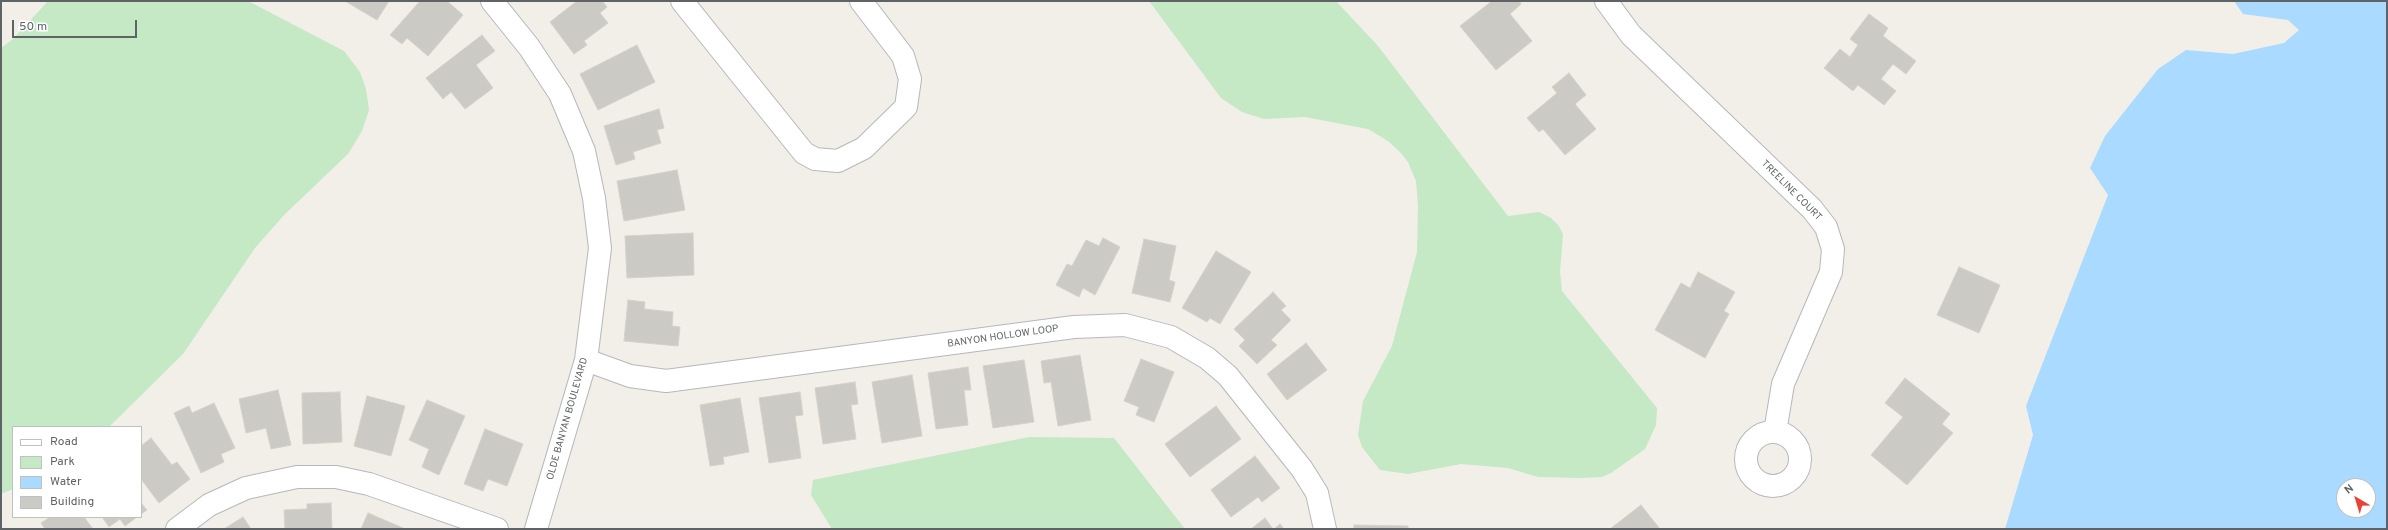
<!DOCTYPE html>
<html>
<head>
<meta charset="utf-8">
<style>
  body { margin:0 }
  #map { position:relative; width:2388px; height:530px; overflow:hidden; background:#f1efe8; font-family:Overpass,sans-serif }
  canvas { display:block }
  .frame { position:absolute; inset:0; border:2px solid #5f6368; pointer-events:none }
  .legend { position:absolute; left:12px; top:426px; width:130px; height:92px; box-sizing:border-box; background:#fff; border:1px solid #bfc1c3; margin:0; padding:5px 7px; list-style:none; font-size:12px; color:#5f6368 }
  .legend li { display:flex; align-items:center; gap:8px; height:20px }
  .legend b { width:20px; border:1px solid #bfc1c3 }
  .north { position:absolute; left:2336px; top:478px; width:40px; height:40px; box-sizing:border-box; background:#fff; border:1px solid #bfc1c3; border-radius:50%; rotate:322deg; font-size:11px; font-weight:700; line-height:16px; text-align:center; color:#5f6368 }
  .north::after { content:''; display:block; margin:auto; width:14px; height:18px; background:#ea4335; clip-path:polygon(50% 0,100% 100%,50% 72%,0 100%) }
  .scale { position:absolute; left:12px; top:20px; width:125px; height:18px; box-sizing:border-box; border:2px solid #5f6368; border-top:0; padding-left:5px; font-size:12px; line-height:14px; white-space:nowrap; color:#5f6368; -webkit-text-stroke:3px #fff; paint-order:stroke }
</style>
</head>
<body>
<div id="map">
<canvas width="2388" height="530"></canvas>
<div class="frame"></div>
<ul class="legend">
<li><b style="height:5px;background:#fff"></b>Road</li>
<li><b style="height:11px;background:#c5e8c5"></b>Park</li>
<li><b style="height:11px;background:#aadaff"></b>Water</li>
<li><b style="height:11px;background:#cccac5"></b>Building</li>
</ul>
<div class="north">N</div>
<div class="scale">50 m</div>
</div>
<script>
const ctx = document.querySelector('canvas').getContext('2d');
ctx.lineJoin = 'round';
function fill(path, color) {
  ctx.fillStyle = color;
  ctx.fill(path, 'evenodd');
}
function poly(rows) {
  const path = new Path2D();
  for (const r of rows) {
    if (r.length === 3) {
      path.moveTo(r[0] + r[2], r[1]);
      path.arc(r[0], r[1], r[2], 0, 2 * Math.PI);
      continue;
    }
    path.moveTo(r[0], r[1]);
    for (let i = 2; i < r.length; i += 2) path.lineTo(r[i], r[i + 1]);
  }
  return path;
}
function stroke(path, color, width, dash) {
  ctx.strokeStyle = color;
  ctx.lineWidth = width;
  ctx.lineCap = dash ? 'butt' : 'round';
  ctx.setLineDash(dash || []);
  ctx.stroke(path);
}
function write(font, color, halo, rows, align = 'center') {
  ctx.font = font + ' Overpass,sans-serif';
  ctx.lineWidth = 3.5;
  ctx.setLineDash([]);
  ctx.textBaseline = 'middle';
  ctx.strokeStyle = halo;
  ctx.fillStyle = color;
  for (const [text, x, y, turn = 0] of rows) {
    ctx.save();
    ctx.translate(x, y);
    ctx.rotate((+turn || 0) * Math.PI / 180);
    ctx.textAlign = isNaN(turn) ? turn : align;
    if (halo) ctx.strokeText(text, 0, 0);
    ctx.fillText(text, 0, 0);
    ctx.restore();
  }
}
fill(poly([
  [48,1,248,1,344,51,360,72,366,89,369,110,362,131,348,154,284,215,255,248,183,354,109,427,13,427,13,489,1,494,1,48,13,39],
  [1149,1,1336,1,1378,46,1508,216,1539,212,1551,218,1558,225,1563,234,1560,272,1562,291,1657,408,1656,425,1645,449,1611,473,1602,477,1582,478,1538,477,1508,468,1461,464,1408,474,1380,470,1362,447,1358,435,1363,401,1392,346,1417,252,1418,205,1416,181,1408,162,1400,152,1388,141,1368,129,1305,117,1264,119,1242,112,1221,98],
  [1029,437,1114,438,1185,529,832,529,811,495,813,480]
]), '#c5e8c5');
fill(poly([
  [2234,1,2387,1,2387,529,2005,529,2033,435,2026,406,2108,195,2090,168,2105,136,2158,69,2186,50,2233,54,2284,43,2299,30,2288,20,2243,14],
  [2344,486,2368,486,2368,510,2344,510]
]), '#aadaff');
const building = poly([
  [345,1,389,1,377,20,345,1],
  [420,1,447,1,463,15,428,56,407,38,402,44,390,35,420,1],
  [577,1,602,1,607,7,600,13,608,23,584,41,587,45,574,54,550,22,577,1],
  [1492,1,1519,1,1521,4,1510,14,1532,41,1496,70,1460,26,1492,1],
  [1869,14,1888,28,1883,36,1916,61,1906,74,1893,64,1881,79,1896,91,1884,105,1858,85,1853,91,1824,68,1840,49,1850,57,1858,45,1850,39,1869,14],
  [482,35,495,51,476,65,493,88,465,109,451,92,443,99,426,78,482,35],
  [637,45,655,82,598,110,580,74,637,45],
  [1569,73,1586,95,1575,104,1596,129,1565,155,1543,129,1539,132,1527,118,1557,93,1552,87,1569,73],
  [659,109,664,128,657,130,661,143,633,152,635,159,616,165,604,126,659,109],
  [677,170,685,210,624,221,617,181,677,170],
  [693,233,694,275,627,278,625,236,693,233],
  [1103,238,1120,247,1095,295,1083,288,1079,297,1056,285,1067,264,1072,266,1086,240,1099,246,1103,238],
  [1144,239,1176,246,1169,280,1175,282,1170,302,1132,293,1144,239],
  [1216,251,1251,272,1220,324,1210,318,1207,322,1182,308,1216,251],
  [1959,267,2000,285,1979,333,1937,315,1959,267],
  [1698,272,1735,292,1724,311,1729,314,1705,358,1655,330,1681,283,1690,288,1698,272],
  [1273,292,1286,306,1281,310,1291,320,1271,340,1277,345,1257,364,1239,346,1245,340,1234,329,1273,292],
  [628,300,645,302,644,309,673,312,672,326,680,327,678,346,624,341,628,300],
  [1306,343,1327,370,1287,400,1267,374,1306,343],
  [1080,355,1091,420,1058,426,1051,382,1044,383,1041,361,1080,355],
  [1141,359,1174,372,1154,422,1136,415,1139,407,1124,401,1141,359],
  [1024,360,1034,422,993,428,983,366,1024,360],
  [968,367,971,390,964,390,968,425,936,429,928,373,968,367],
  [912,375,922,436,882,443,872,382,912,375],
  [1905,378,1950,414,1942,424,1953,433,1907,485,1871,455,1903,417,1885,403,1905,378],
  [855,382,858,404,851,405,856,439,823,444,815,388,855,382],
  [278,390,291,445,271,449,266,428,246,433,239,399,278,390],
  [340,392,342,442,303,444,302,393,340,392],
  [800,392,803,415,795,416,801,458,769,463,759,398,800,392],
  [367,396,405,406,391,456,354,446,367,396],
  [740,398,749,452,723,457,724,464,710,466,700,405,740,398],
  [427,400,465,416,439,475,422,467,429,449,409,440,427,400],
  [214,403,235,448,221,454,224,462,201,473,174,413,189,406,192,413,214,403],
  [1216,406,1241,439,1190,477,1165,444,1216,406],
  [485,429,523,444,507,486,488,479,483,491,464,484,485,429],
  [151,438,172,465,177,462,190,479,159,503,141,479,141,446,151,438],
  [1255,456,1280,488,1262,502,1258,497,1231,517,1211,490,1255,456],
  [141,503,147,510,141,514,141,503],
  [331,503,332,529,285,529,284,510,307,509,307,504,331,503],
  [1641,505,1660,529,1610,529,1641,505],
  [368,513,403,528,403,529,361,529,368,513],
  [50,517,84,517,93,529,45,529,41,523,50,517],
  [102,517,137,517,125,526,120,519,109,527,102,517],
  [243,517,251,529,224,529,243,517],
  [1265,518,1273,529,1251,529,1265,518],
  [1280,524,1284,529,1274,529,1280,524],
  [1354,525,1408,526,1408,529,1354,529,1354,525]
]);
fill(building, '#cccac5');
stroke(building, '#d6d1c6', 1);
const minor = poly([
  [492,1,529,47,560,94,584,151,594,198,600,248,586,360,536,529],
  [682,1,804,153,815,159,838,161,864,148,906,107,910,79,903,56,861,1],
  [1606,1,1631,35,1812,209,1826,227,1833,249,1831,272,1783,384,1775,432],
  [586,360,630,376,666,381,1074,327,1125,325,1171,337,1207,358,1228,376,1302,469,1317,493,1325,529],
  [1773,459,27],
  [177,529,209,505,246,488,297,477,336,477,369,484,497,529]
]);
stroke(minor, '#b5b8bc', 24);
stroke(minor, '#fff', 22);
write('10px', '#5f6368', '#fff', [
  ["TREELINE COURT",1791,191,45],
  ["BANYON HOLLOW LOOP",1003,337,-8],
  ["OLDE BANYAN BOULEVARD",568,419,-74]
]);
</script>
</body>
</html>
